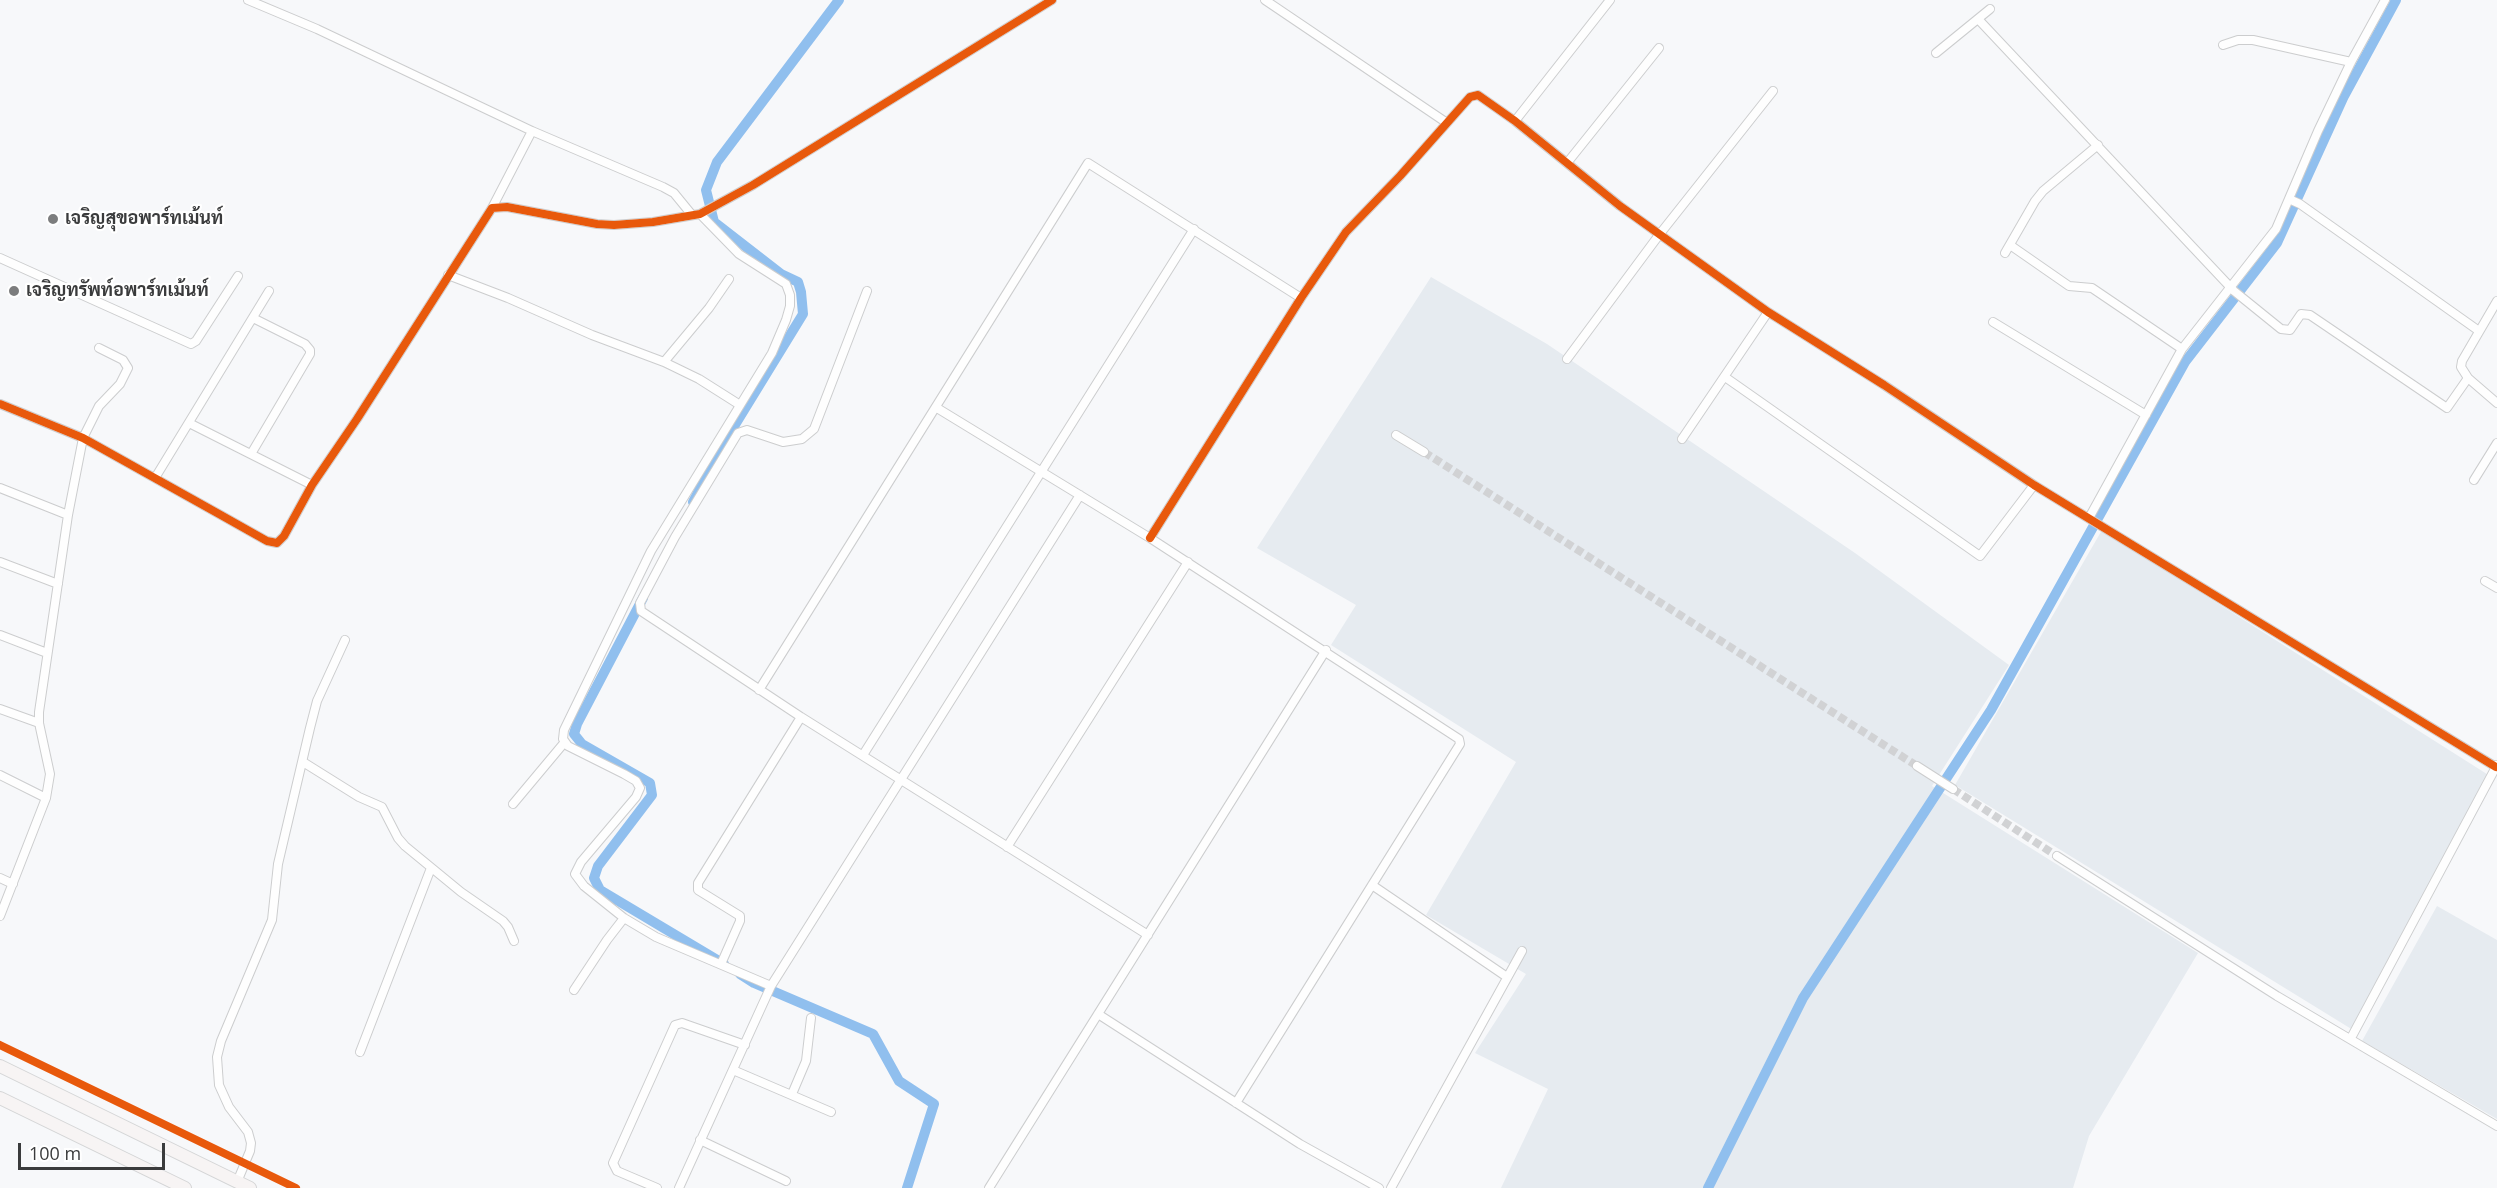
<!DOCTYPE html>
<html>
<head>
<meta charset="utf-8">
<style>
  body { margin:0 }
  #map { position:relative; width:2497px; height:1188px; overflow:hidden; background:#f7f8fa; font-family:"Open Sans",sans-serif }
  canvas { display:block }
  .scale { position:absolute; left:18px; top:1143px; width:147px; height:27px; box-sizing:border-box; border:3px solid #3a3b3c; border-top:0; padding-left:8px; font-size:18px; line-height:21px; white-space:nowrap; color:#3a3b3c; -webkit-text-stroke:4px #fff; paint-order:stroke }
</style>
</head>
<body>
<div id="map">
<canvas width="2497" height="1188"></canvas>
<div class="scale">100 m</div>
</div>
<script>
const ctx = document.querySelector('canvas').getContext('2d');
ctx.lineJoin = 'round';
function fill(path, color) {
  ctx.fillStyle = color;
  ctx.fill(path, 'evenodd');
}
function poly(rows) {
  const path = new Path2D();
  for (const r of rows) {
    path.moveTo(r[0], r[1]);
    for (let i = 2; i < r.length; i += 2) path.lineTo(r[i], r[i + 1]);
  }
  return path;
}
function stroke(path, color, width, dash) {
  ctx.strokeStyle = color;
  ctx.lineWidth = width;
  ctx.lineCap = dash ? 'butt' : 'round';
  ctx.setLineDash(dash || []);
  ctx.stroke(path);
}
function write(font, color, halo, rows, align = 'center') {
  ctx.font = font + ' "Open Sans",Sarabun,sans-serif';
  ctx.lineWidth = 4.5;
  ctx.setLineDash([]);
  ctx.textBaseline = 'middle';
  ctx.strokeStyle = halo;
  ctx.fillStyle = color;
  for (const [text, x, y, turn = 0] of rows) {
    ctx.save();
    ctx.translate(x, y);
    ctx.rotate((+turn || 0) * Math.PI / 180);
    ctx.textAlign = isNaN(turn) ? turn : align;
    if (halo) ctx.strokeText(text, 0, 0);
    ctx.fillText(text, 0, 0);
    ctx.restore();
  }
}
fill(poly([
  [1431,277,1547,344,1855,553,2009,665,1932,786,2198,953,2089,1136,2073,1188,1501,1188,1548,1089,1475,1053,1526,974,1426,915,1516,762,1331,645,1356,605,1257,548],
  [2102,530,2490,776,2353,1030,1955,785],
  [2437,906,2497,940,2497,1119,2362,1041]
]), '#e6ebf0');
stroke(poly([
  [693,502,722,446,803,314,801,292,798,282,781,274,714,222,706,190,717,162,839,0],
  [643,598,577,724,574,734,582,744,650,783,652,795,598,866,594,878,600,890,724,964],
  [740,974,754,983,873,1034,899,1081,934,1104,907,1188],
  [1708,1188,1803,998,1991,710,2185,362,2277,243,2344,96,2396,0]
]), '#90bfee', 10);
stroke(poly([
  [1424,452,1917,766],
  [1953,789,2057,856]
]), '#d1d2d4', 8, [8, 4]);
const street = poly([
  [248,0,317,29,532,131,663,187,674,193,692,215],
  [1265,0,1447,123],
  [1978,19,2234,291,2281,329,2290,330,2301,314,2310,315,2447,408,2468,378],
  [2223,45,2238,40,2253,40,2351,62],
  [1936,53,1990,9],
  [1515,121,1610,0],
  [1567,163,1659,48],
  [2289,199,2300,204,2479,331],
  [492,208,532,131],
  [700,214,739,254,786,284,790,295,790,306,786,320,772,353,651,551,564,730,563,739,568,746,624,774,636,781,640,788,636,797,581,862,575,874,584,886,624,918,656,937,771,986],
  [2010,245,2069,286,2092,288,2182,349],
  [2005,253,2035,201,2043,191,2098,145],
  [0,258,191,344,196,341,238,276],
  [448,275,508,298,592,335,664,362,699,379,740,405],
  [867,291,814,429,802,439,783,442,747,430,738,433,675,537,640,603,641,611,801,717,1148,935],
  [2497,301,2462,361,2461,367,2468,378,2497,403],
  [1993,322,2146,415],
  [1567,359,1659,235,1773,91],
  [664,362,709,308,729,279],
  [1725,377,1980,556,2034,485],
  [0,404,83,438,219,514,267,541,277,543,284,536,312,485,357,419,492,208,507,207,597,224,614,225,653,222,700,214,753,185,1052,0],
  [937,408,1150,538,1459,739,1460,744,1236,1103],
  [189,423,312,485],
  [1396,435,1424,452],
  [1682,439,1768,312],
  [251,454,310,354,310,350,305,344,253,318],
  [155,478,269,291],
  [2474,480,2497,443],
  [0,488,68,515],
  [2089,518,2182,349,2276,229,2318,131,2351,62,2385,0],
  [1150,538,1301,298,1346,232,1400,176,1470,97,1478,95,1515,121,1620,206,1768,312,1884,385,2034,485,2496,767],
  [0,562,58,584],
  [2485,581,2497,588],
  [0,635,47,653],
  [759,690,1088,163,1301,298],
  [0,709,39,723],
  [863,755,1194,229],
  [303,762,359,797,382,807,398,838,405,846,461,892,503,921,508,927,514,941],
  [1917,766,1953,789],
  [0,775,46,798],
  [513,804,564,743],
  [1007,847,1188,562],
  [2057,856,2277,996,2497,1126],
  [0,878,13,884],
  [1372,885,1507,977],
  [0,916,46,798,50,774,39,723,39,712,68,515,83,438,99,406,120,384,128,368,123,360,99,348],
  [721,964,740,921,740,916,698,890,698,883,801,717],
  [574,990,607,940,624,918],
  [1098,1014,1300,1144,1379,1188],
  [2351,1038,2497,765],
  [360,1052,431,868],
  [733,1070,831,1112],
  [792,1094,806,1061,811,1018],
  [700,1140,786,1181],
  [237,1182,250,1151,251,1143,248,1132,229,1107,219,1085,217,1057,221,1041,272,920,278,864,310,728,317,701,345,640],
  [657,1188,617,1171,613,1163,675,1025,682,1023,745,1045],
  [679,1188,771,986,1080,495],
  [989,1188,1326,650],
  [1391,1188,1522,951]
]);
const primary = poly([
  [0,1066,250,1188],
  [0,1098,185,1188]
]);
stroke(street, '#cccdce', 10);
stroke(primary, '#d4d5d6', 14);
stroke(street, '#fefefe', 8);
stroke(primary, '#f7f4f4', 12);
stroke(poly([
  [0,404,83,438,219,514,267,541,277,543,284,536,312,485,357,419,492,208,507,207,597,224,614,225,653,222,700,214,753,185,1052,0],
  [1150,538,1301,298,1346,232,1400,176,1470,97,1478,95,1515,121,1620,206,1768,312,1884,385,2034,485,2496,767],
  [0,1045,296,1188]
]), '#e8590c', 8);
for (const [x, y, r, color] of [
  [53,219,6,"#7c7d7e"],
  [14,291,6,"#7c7d7e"]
]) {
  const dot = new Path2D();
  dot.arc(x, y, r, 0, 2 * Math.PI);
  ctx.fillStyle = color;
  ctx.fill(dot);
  stroke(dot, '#fff', 2);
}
write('bold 18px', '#3a3b3c', '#fff', [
  ["เจริญสุขอพาร์ทเม้นท์",65,219],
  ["เจริญทรัพท์อพาร์ทเม้นท์",26,291]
], 'left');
</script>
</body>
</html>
